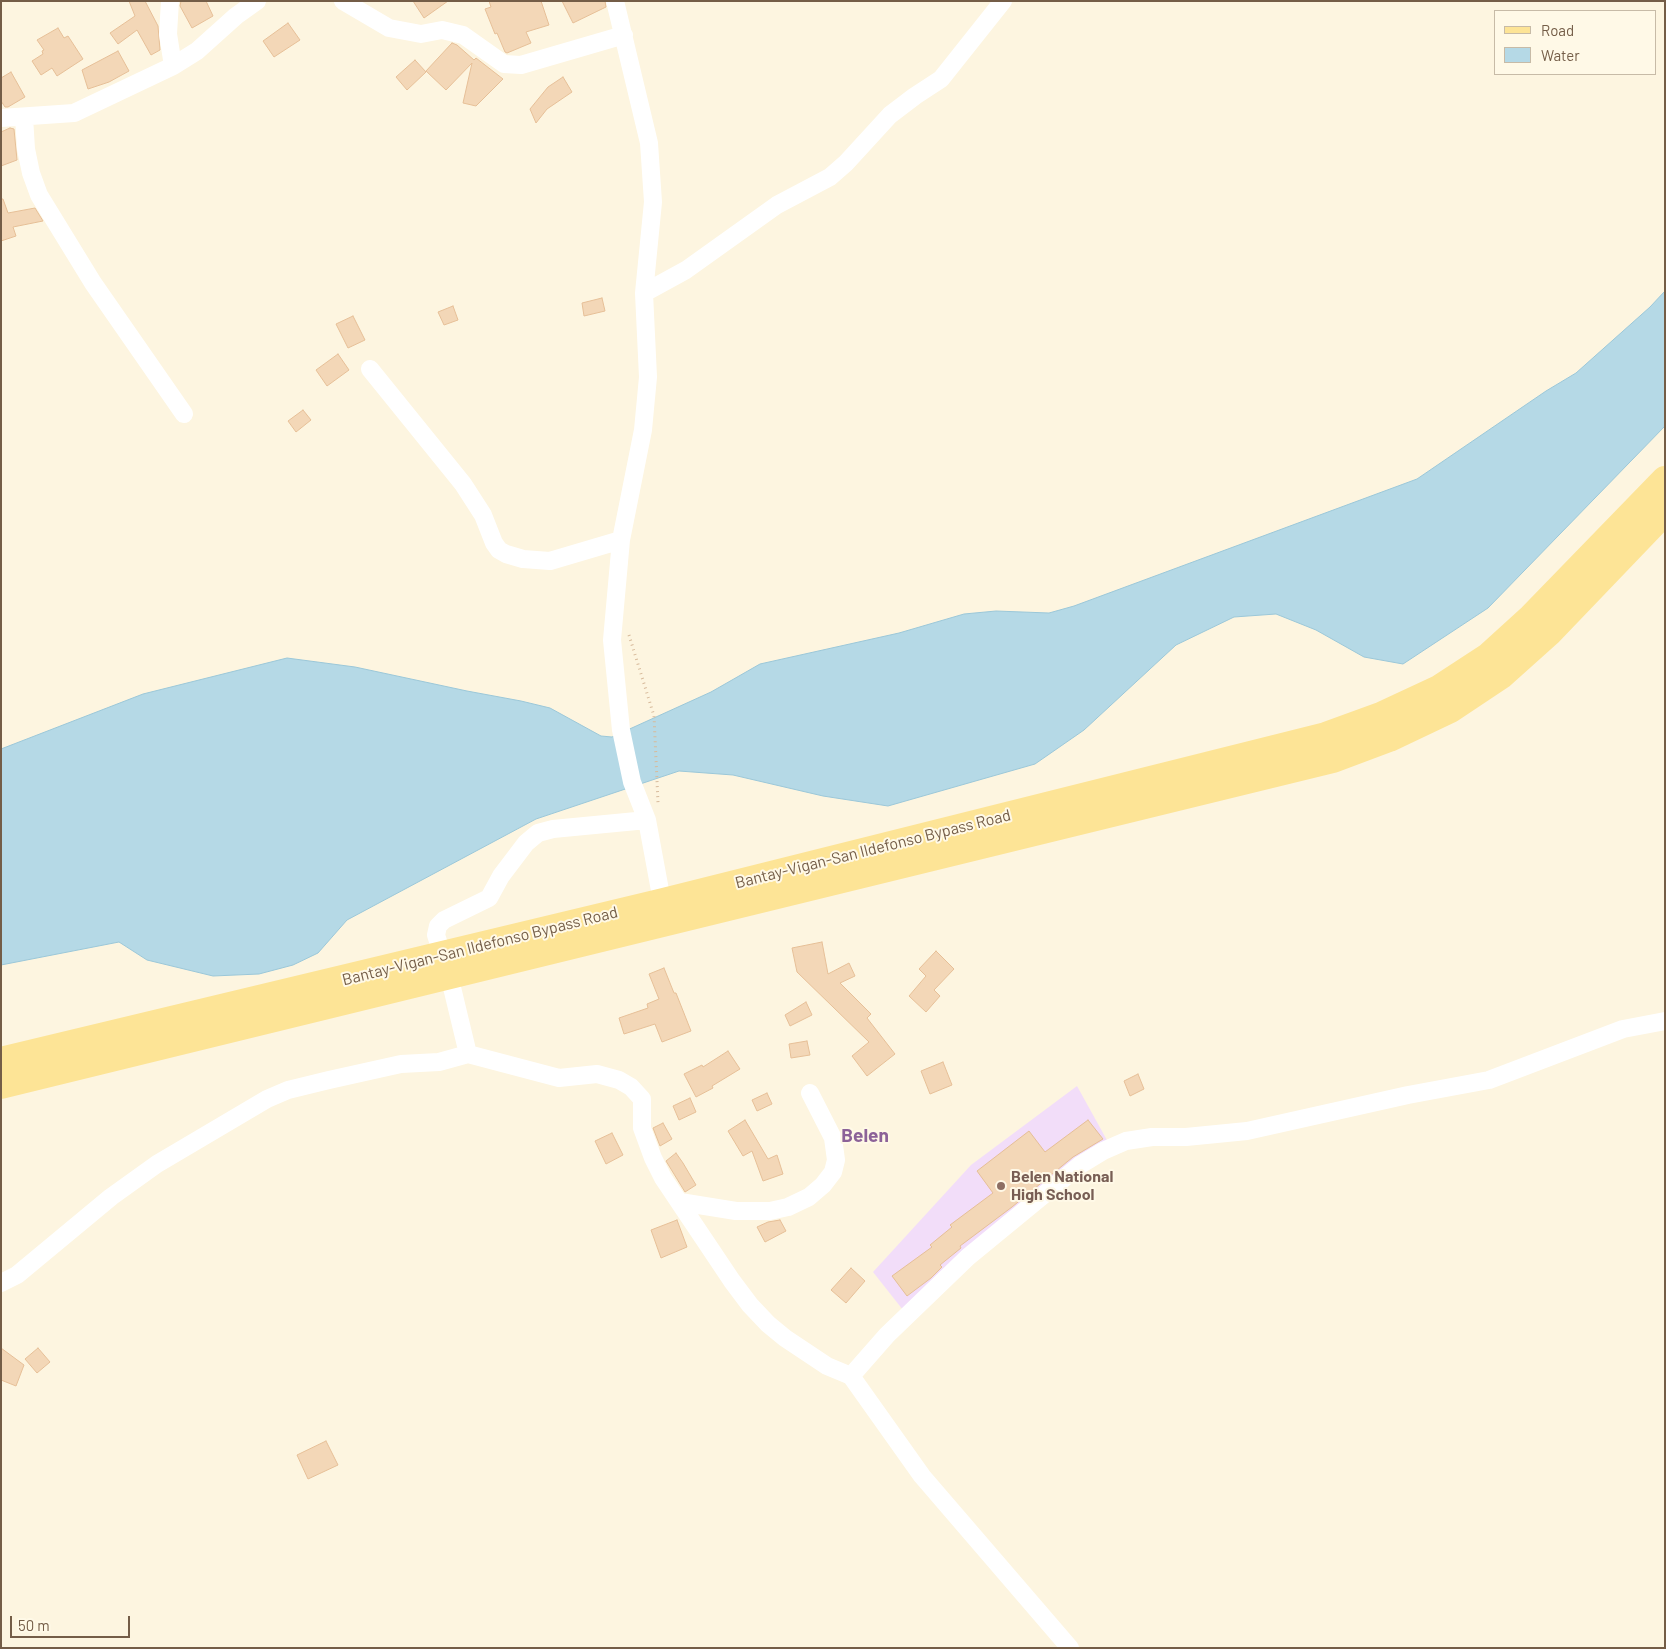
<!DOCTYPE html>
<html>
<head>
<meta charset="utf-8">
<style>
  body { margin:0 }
  #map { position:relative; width:1666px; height:1649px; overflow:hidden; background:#fdf5e0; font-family:Barlow,sans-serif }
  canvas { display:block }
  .frame { position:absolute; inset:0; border:2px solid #745d47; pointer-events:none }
  .legend { position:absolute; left:1494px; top:10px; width:162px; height:65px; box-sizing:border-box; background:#fff9e7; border:1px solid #c7bba7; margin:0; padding:6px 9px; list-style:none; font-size:15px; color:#745d47 }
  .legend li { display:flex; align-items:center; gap:10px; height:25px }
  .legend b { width:25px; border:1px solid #c7bba7 }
  .scale { position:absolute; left:10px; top:1616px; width:120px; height:22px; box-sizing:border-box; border:2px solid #745d47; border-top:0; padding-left:6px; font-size:15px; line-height:18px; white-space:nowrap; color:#745d47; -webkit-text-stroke:4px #fff9e7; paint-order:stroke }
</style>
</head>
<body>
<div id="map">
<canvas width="1666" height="1649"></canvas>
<div class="frame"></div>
<ul class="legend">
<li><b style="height:6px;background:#fde496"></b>Road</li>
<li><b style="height:14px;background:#b5d9e6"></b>Water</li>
</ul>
<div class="scale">50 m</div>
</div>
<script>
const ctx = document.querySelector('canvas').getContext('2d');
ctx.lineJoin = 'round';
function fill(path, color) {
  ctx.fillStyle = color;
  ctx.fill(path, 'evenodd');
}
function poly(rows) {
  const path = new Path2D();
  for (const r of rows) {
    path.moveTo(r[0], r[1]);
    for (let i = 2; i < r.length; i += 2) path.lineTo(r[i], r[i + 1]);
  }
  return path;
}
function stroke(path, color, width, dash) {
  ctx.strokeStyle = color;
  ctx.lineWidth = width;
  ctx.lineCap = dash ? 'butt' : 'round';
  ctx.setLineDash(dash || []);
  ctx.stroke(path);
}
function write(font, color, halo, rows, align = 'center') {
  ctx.font = font + ' Barlow,sans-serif';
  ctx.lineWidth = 4;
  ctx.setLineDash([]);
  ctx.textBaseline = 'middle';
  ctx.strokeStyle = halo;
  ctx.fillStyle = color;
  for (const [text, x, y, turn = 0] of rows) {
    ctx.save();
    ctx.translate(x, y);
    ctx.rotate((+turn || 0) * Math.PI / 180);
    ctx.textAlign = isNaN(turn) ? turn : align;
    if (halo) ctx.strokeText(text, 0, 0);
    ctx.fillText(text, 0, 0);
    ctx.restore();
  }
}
fill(poly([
  [1077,1086,1108,1142,903,1310,873,1272,971,1165]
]), '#f2ddf9');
const water = poly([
  [1665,291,1665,426,1488,608,1403,664,1364,657,1316,630,1276,614,1234,617,1176,645,1084,730,1035,764,888,806,823,796,733,775,679,771,536,819,347,920,318,953,293,965,259,974,213,976,147,960,119,942,1,965,1,749,143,694,287,658,355,667,467,691,521,701,550,708,601,736,612,737,711,692,760,664,899,633,964,614,996,611,1049,613,1074,606,1417,479,1546,391,1576,373,1650,307,1665,291]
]);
fill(water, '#b5d9e6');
stroke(water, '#9bc7d8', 1);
const building = poly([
  [129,1,145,1,158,26,160,50,151,55,137,30,118,44,110,33,135,16,129,1],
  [181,1,206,1,213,16,192,28,180,6,181,1],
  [413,1,448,1,424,18,413,1],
  [489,1,541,1,549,25,526,32,531,43,507,53,505,52,497,33,495,34,485,9,491,7,489,1],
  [562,1,605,1,606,7,573,23,562,1],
  [288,23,300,40,274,57,263,41,288,23],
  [58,28,64,38,68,36,83,59,57,76,52,68,41,75,32,61,43,54,42,51,44,50,37,40,58,28],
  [452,43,457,45,474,60,476,58,503,79,476,106,463,103,472,63,446,90,426,71,452,43],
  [118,51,129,71,109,82,88,89,82,70,118,51],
  [415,60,426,72,407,90,396,77,415,60],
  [11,72,25,97,8,107,5,107,1,101,1,78,11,72],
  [563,77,572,92,547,109,536,123,530,109,548,87,563,77],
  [10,128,14,129,17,160,1,166,1,132,10,128],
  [1,199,3,199,8,213,35,208,43,221,13,227,16,236,1,241,1,199],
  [602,298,605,311,584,316,582,303,602,298],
  [453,306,458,320,444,325,438,312,453,306],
  [353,316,365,340,348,348,336,324,353,316],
  [338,354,349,370,327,386,316,370,338,354],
  [303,410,311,420,296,432,288,421,303,410],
  [822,942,828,974,849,963,855,976,840,983,871,1014,867,1018,895,1054,867,1076,852,1056,869,1042,797,972,792,948,822,942],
  [936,951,954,969,934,990,940,996,926,1012,909,996,926,976,919,969,936,951],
  [664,968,674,993,676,993,691,1031,662,1042,655,1024,624,1034,619,1018,648,1008,647,1004,659,999,649,974,664,968],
  [806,1002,812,1015,790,1026,785,1015,806,1002],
  [807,1041,810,1055,791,1058,789,1044,807,1041],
  [728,1051,740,1069,712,1086,713,1088,696,1097,684,1074,702,1065,703,1067,728,1051],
  [943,1062,952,1085,930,1094,921,1071,943,1062],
  [1138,1074,1144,1089,1130,1096,1124,1081,1138,1074],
  [767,1093,772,1104,757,1111,752,1100,767,1093],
  [690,1098,696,1112,679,1120,673,1106,690,1098],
  [745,1120,768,1159,777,1155,783,1174,763,1181,752,1151,743,1156,728,1131,745,1120],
  [1088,1120,1103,1139,1073,1157,1012,1207,960,1246,961,1248,940,1265,942,1267,931,1278,907,1296,892,1276,932,1247,930,1245,952,1227,950,1225,993,1193,977,1171,1029,1131,1045,1152,1088,1120],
  [663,1123,672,1139,660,1146,653,1128,663,1123],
  [612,1133,623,1155,606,1164,595,1141,612,1133],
  [676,1153,683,1163,696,1185,685,1192,666,1161,676,1153],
  [677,1220,687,1247,661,1258,651,1230,677,1220],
  [780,1220,786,1231,765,1242,757,1227,768,1222,780,1220],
  [851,1268,865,1281,846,1303,831,1290,851,1268],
  [1,1348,24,1365,16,1386,1,1380,1,1348],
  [38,1348,50,1362,37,1373,25,1359,38,1348],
  [326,1441,338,1465,308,1479,297,1455,326,1441]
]);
fill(building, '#f3d7b7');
stroke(building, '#e6bf97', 1);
stroke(poly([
  [629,635,654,716,658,803]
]), '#d7ba9b', 3, [1, 4]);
stroke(poly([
  [170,1,168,34,173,66],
  [343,1,389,28,421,34,442,30,463,35,504,64,521,65,624,35],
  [615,1,649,143,653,202,644,293,648,377,643,430,621,540,612,640,621,730,632,782,647,820,664,912],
  [24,117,26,149,31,173,39,195,93,283,184,414],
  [1,118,74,113,173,66,197,51,236,16,257,1],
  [644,293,686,270,777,205,830,177,846,163,890,115,915,96,941,79,1003,1],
  [370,369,463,484,483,515,494,543,499,550,506,554,523,559,550,561,621,540],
  [647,820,553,829,538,833,526,843,501,876,489,898,444,920,438,926,436,935,449,975,468,1054,559,1078,597,1074,619,1080,631,1087,642,1099,642,1128,653,1158,663,1178,732,1281,750,1305,768,1324,785,1338,827,1366,851,1376,922,1476,1070,1648],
  [680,1202,736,1211,770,1211,788,1207,809,1197,823,1185,833,1172,836,1160,833,1138,810,1093],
  [1,1283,17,1275,111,1197,157,1164,267,1099,288,1090,329,1080,401,1064,439,1062,468,1054],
  [851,1376,887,1335,968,1257,1080,1165,1103,1151,1126,1141,1152,1137,1186,1137,1247,1131,1408,1095,1489,1080,1623,1029,1665,1021]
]), '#fff', 18);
stroke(poly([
  [1,1061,663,902,1326,736,1381,716,1439,689,1488,657,1532,617,1665,480],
  [1,1085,1333,759,1389,738,1450,709,1501,675,1549,632,1665,511]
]), '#fde496', 28);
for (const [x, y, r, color] of [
  [1001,1186,5,"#8d6e63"]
]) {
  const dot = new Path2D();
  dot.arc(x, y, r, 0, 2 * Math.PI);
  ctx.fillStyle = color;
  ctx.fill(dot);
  stroke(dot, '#fff9e7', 2);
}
write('16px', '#745d47', '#fff9e7', [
  ["Bantay-Vigan-San Ildefonso Bypass Road",873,849,-14],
  ["Bantay-Vigan-San Ildefonso Bypass Road",480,946,-14]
]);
write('bold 16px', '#785e54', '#fff9e7', [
  ["Belen National",1011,1177],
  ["High School",1011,1195]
], 'left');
write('bold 19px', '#8c6298', '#fff9e7', [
  ["Belen",865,1136]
]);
</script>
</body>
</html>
